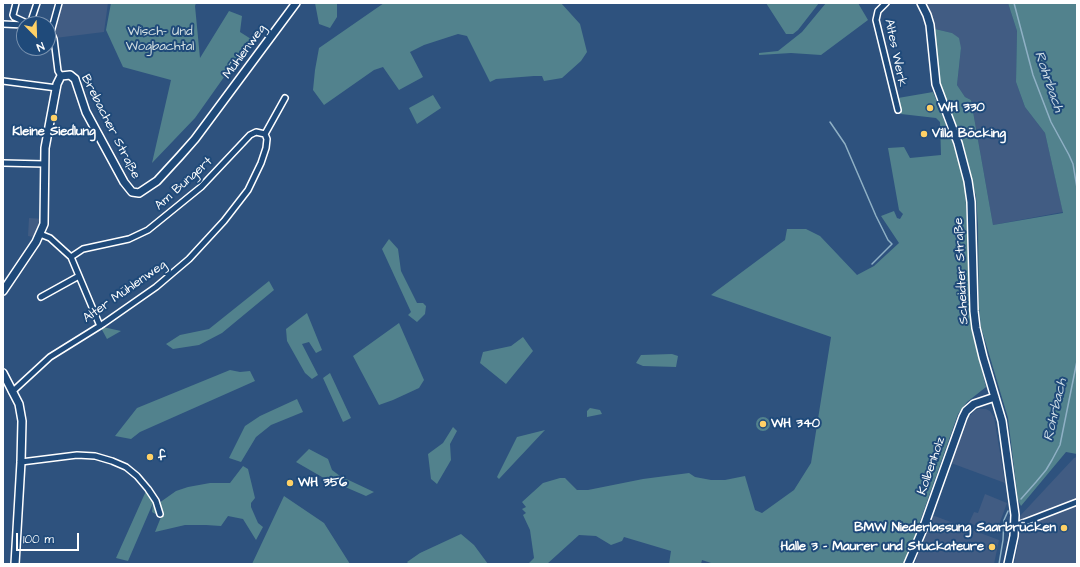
<!DOCTYPE html>
<html>
<head>
<meta charset="utf-8">
<style>
  body { margin:0 }
  #map { position:relative; width:1080px; height:567px; overflow:hidden; background:#2e527e; font-family:"Architects Daughter",sans-serif }
  canvas { display:block }
  .frame { position:absolute; inset:0; border:4px solid #fff; pointer-events:none }
  .north { position:absolute; left:16px; top:16px; width:40px; height:40px; box-sizing:border-box; background:#1f4a7a; border:1px solid #7992af; border-radius:50%; rotate:157deg; font-size:11px; font-weight:700; line-height:16px; text-align:center; color:#fff }
  .north::after { content:''; display:block; margin:auto; width:14px; height:18px; background:#ffd166; clip-path:polygon(50% 0,100% 100%,50% 72%,0 100%) }
  .scale { position:absolute; left:16px; top:533px; width:63px; height:18px; box-sizing:border-box; border:2px solid #fff; border-top:0; padding-left:5px; font-size:12px; line-height:14px; white-space:nowrap; color:#fff; -webkit-text-stroke:3px #1f4a7a; paint-order:stroke }
</style>
</head>
<body>
<div id="map">
<canvas width="1080" height="567"></canvas>
<div class="frame"></div>
<div class="north">N</div>
<div class="scale">100 m</div>
</div>
<script>
const ctx = document.querySelector('canvas').getContext('2d');
ctx.lineJoin = 'round';
function fill(path, color) {
  ctx.fillStyle = color;
  ctx.fill(path, 'evenodd');
}
function poly(rows) {
  const path = new Path2D();
  for (const r of rows) {
    if (r.length === 3) {
      path.moveTo(r[0] + r[2], r[1]);
      path.arc(r[0], r[1], r[2], 0, 2 * Math.PI);
      continue;
    }
    path.moveTo(r[0], r[1]);
    for (let i = 2; i < r.length; i += 2) path.lineTo(r[i], r[i + 1]);
  }
  return path;
}
function stroke(path, color, width, dash) {
  ctx.strokeStyle = color;
  ctx.lineWidth = width;
  ctx.lineCap = dash ? 'butt' : 'round';
  ctx.setLineDash(dash || []);
  ctx.stroke(path);
}
function write(font, color, halo, rows, align = 'center') {
  ctx.font = font + ' "Architects Daughter",sans-serif';
  ctx.lineWidth = 4;
  ctx.setLineDash([]);
  ctx.textBaseline = 'middle';
  ctx.strokeStyle = halo;
  ctx.fillStyle = color;
  for (const [text, x, y, turn = 0] of rows) {
    ctx.save();
    ctx.translate(x, y);
    ctx.rotate((+turn || 0) * Math.PI / 180);
    ctx.textAlign = isNaN(turn) ? turn : align;
    if (halo) ctx.strokeText(text, 0, 0);
    ctx.fillText(text, 0, 0);
    ctx.restore();
  }
}
fill(poly([
  [60,3,108,3,104,32,55,38,53,29],
  [926,3,1008,3,1017,31,1016,82,1025,107,1045,133,1063,212,993,225,971,100,965,97,957,85,961,48,952,33,935,29,934,21],
  [29,218,44,219,38,238,28,236],
  [978,409,986,409,990,411,994,417,1005,483,951,463,969,417,974,411],
  [1077,457,1077,564,1014,564,1019,541,1019,517,1074,458],
  [985,494,1007,503,996,533,969,523,974,512,978,513],
  [932,515,999,540,994,564,915,563]
]), '#415c83');
fill(poly([
  [111,3,196,3,195,6,200,58,229,11,242,16,240,32,251,39,195,118,152,163,171,80,123,67,106,30],
  [315,3,344,3,337,4,337,17,330,28,319,24],
  [384,3,561,3,580,24,587,52,581,61,562,78,544,81,542,76,534,76,496,79,490,82,467,36,458,34,424,45,410,52,423,77,399,90,383,67,374,70,324,105,313,90,315,70,319,48],
  [766,3,819,3,798,30,793,34,786,34],
  [826,3,858,3,868,20,821,55,791,53,759,55,759,53,778,51,802,32],
  [1008,3,1077,3,1077,454,1066,452,1021,506,1018,500,1008,418,981,327,979,308,978,225,976,196,964,155,939,86,936,54,935,29,952,33,959,38,961,48,957,85,965,97,971,100,993,225,1063,213,1045,133,1025,107,1016,82,1017,31],
  [933,92,953,143,965,181,971,328,986,387,967,402,958,414,908,555,905,561,902,564,714,564,702,560,701,564,669,564,671,551,624,537,622,541,611,545,596,536,579,535,547,564,528,564,534,558,530,530,523,515,526,513,522,509,526,507,522,502,543,483,560,478,565,478,577,490,588,490,643,479,689,473,695,477,711,480,725,480,745,476,755,510,762,513,794,490,811,463,831,337,711,295,785,240,787,229,806,229,820,236,857,275,874,266,899,243,881,216,894,211,897,218,900,219,903,214,899,210,888,148,904,147,910,158,941,155,940,122,936,118,901,114,898,98],
  [433,95,441,108,417,124,409,108],
  [389,239,398,249,401,271,417,303,423,303,426,306,425,314,417,322,408,315,411,312,382,249],
  [269,281,274,290,222,333,199,345,173,349,166,344,180,335,209,329],
  [307,313,322,350,316,353,309,342,302,344,318,375,312,379,305,373,287,341,286,329],
  [399,323,424,380,419,388,393,400,379,405,353,356],
  [103,327,121,331,107,339,101,328],
  [523,337,533,351,506,384,480,363,483,352,511,346],
  [672,354,678,356,676,367,643,366,636,363,641,355],
  [230,370,240,372,250,371,255,381,140,432,131,439,115,436,137,408],
  [330,373,351,418,343,422,323,378],
  [297,399,303,412,271,425,256,437,241,462,229,458,245,426,260,416],
  [590,408,600,410,602,414,587,417,587,411],
  [763,424,7],
  [453,427,457,431,450,444,451,460,437,484,431,479,428,454,443,443],
  [545,430,499,479,497,477,517,437],
  [309,449,328,459,332,470,340,476,374,492,366,496,322,477,296,462],
  [243,466,248,469,255,498,251,503,251,507,258,523,263,527,256,540,243,519,228,516,221,526,206,525,185,525,155,532,161,517,152,512,153,503,128,561,116,558,146,491,154,502,159,503,176,491,188,487,210,483,230,483],
  [284,496,324,523,350,564,252,564],
  [461,534,474,545,488,564,409,564,407,562,420,553]
]), '#52828d');
stroke(poly([
  [1014,3,1033,75,1051,122,1069,155,1073,164,1077,188],
  [830,122,845,144,876,216,888,240,892,244,872,264],
  [1021,499,1036,482,1046,470,1052,460,1060,445,1077,361],
  [999,564,1003,540,1004,520,1008,511]
]), '#8fb0c5', 1.5);
const street = poly([
  [16,3,13,15,14,17,29,24],
  [59,3,51,32,54,39,58,71,61,76],
  [886,3,878,11,876,20,898,110],
  [3,24,24,25],
  [30,24,37,3],
  [3,81,57,88],
  [265,134,285,98],
  [3,163,45,164],
  [40,234,50,238,71,257,100,326],
  [71,257,83,249,129,239,148,230,201,187,250,135,256,132,265,134],
  [41,297,79,276],
  [12,392,50,357,103,324,156,287,189,259,224,221,248,190,261,163,266,148,267,139,265,134],
  [21,462,77,455,95,456,112,461,126,467,137,476,148,489,156,501,160,514],
  [1015,524,1020,524,1077,502]
]);
const secondary = poly([
  [921,3,927,15,930,25,936,84,958,143,968,181,971,202,974,311,976,328,983,357,1002,421,1015,515,1014,536,1008,564],
  [3,291,36,242,44,224,45,148,57,84,61,76,70,75,75,79,86,112,124,182,132,192,139,193,157,181,180,156,195,139,296,3],
  [3,373,19,404,22,421,21,462,15,564],
  [908,564,923,529,963,417,966,411,974,404,995,397]
]);
stroke(street, '#fff', 8);
stroke(secondary, '#fff', 10);
stroke(street, '#1f4a7a', 5);
stroke(secondary, '#1f4a7a', 7);
for (const [x, y, r, color] of [
  [930,108,4,"#ffd166"],
  [54,118,4,"#ffd166"],
  [924,134,4,"#ffd166"],
  [763,424,4,"#ffd166"],
  [150,457,4,"#ffd166"],
  [290,483,4,"#ffd166"],
  [1064,528,4,"#ffd166"],
  [992,547,4,"#ffd166"]
]) {
  const dot = new Path2D();
  dot.arc(x, y, r, 0, 2 * Math.PI);
  ctx.fillStyle = color;
  ctx.fill(dot);
  stroke(dot, '#1f4a7a', 1.5);
}
write('13px', '#d4e0e2', '#1f4a7a', [
  ["Wisch- Und",160,32],
  ["Wogbachtal",160,47]
]);
write('13px', '#fff', '#1f4a7a', [
  ["Mühlenweg",245,52,-54],
  ["Altes Werk",895,53,78],
  ["Brebacher Straße",110,127,63],
  ["Am Bungert",184,184,-42],
  ["Scheidter Straße",962,271,-93],
  ["Alter Mühlenweg",125,292,-35],
  ["Kolbenholz",932,466,-71]
]);
write('bold 13px', '#fff', '#1f4a7a', [
  ["WH 330",938,108],
  ["Kleine Siedlung",54,132,"center"],
  ["Villa Böcking",932,134],
  ["WH 340",771,424],
  ["f",158,457],
  ["WH 356",298,483],
  ["BMW Niederlassung Saarbrücken",1056,528,"right"],
  ["Halle 3 - Maurer und Stuckateure",984,547,"right"]
], 'left');
write('italic 14px', '#d0dee7', '#1f4a7a', [
  ["Rohrbach",1048,82,71],
  ["Rohrbach",1056,410,-77]
]);
</script>
</body>
</html>
